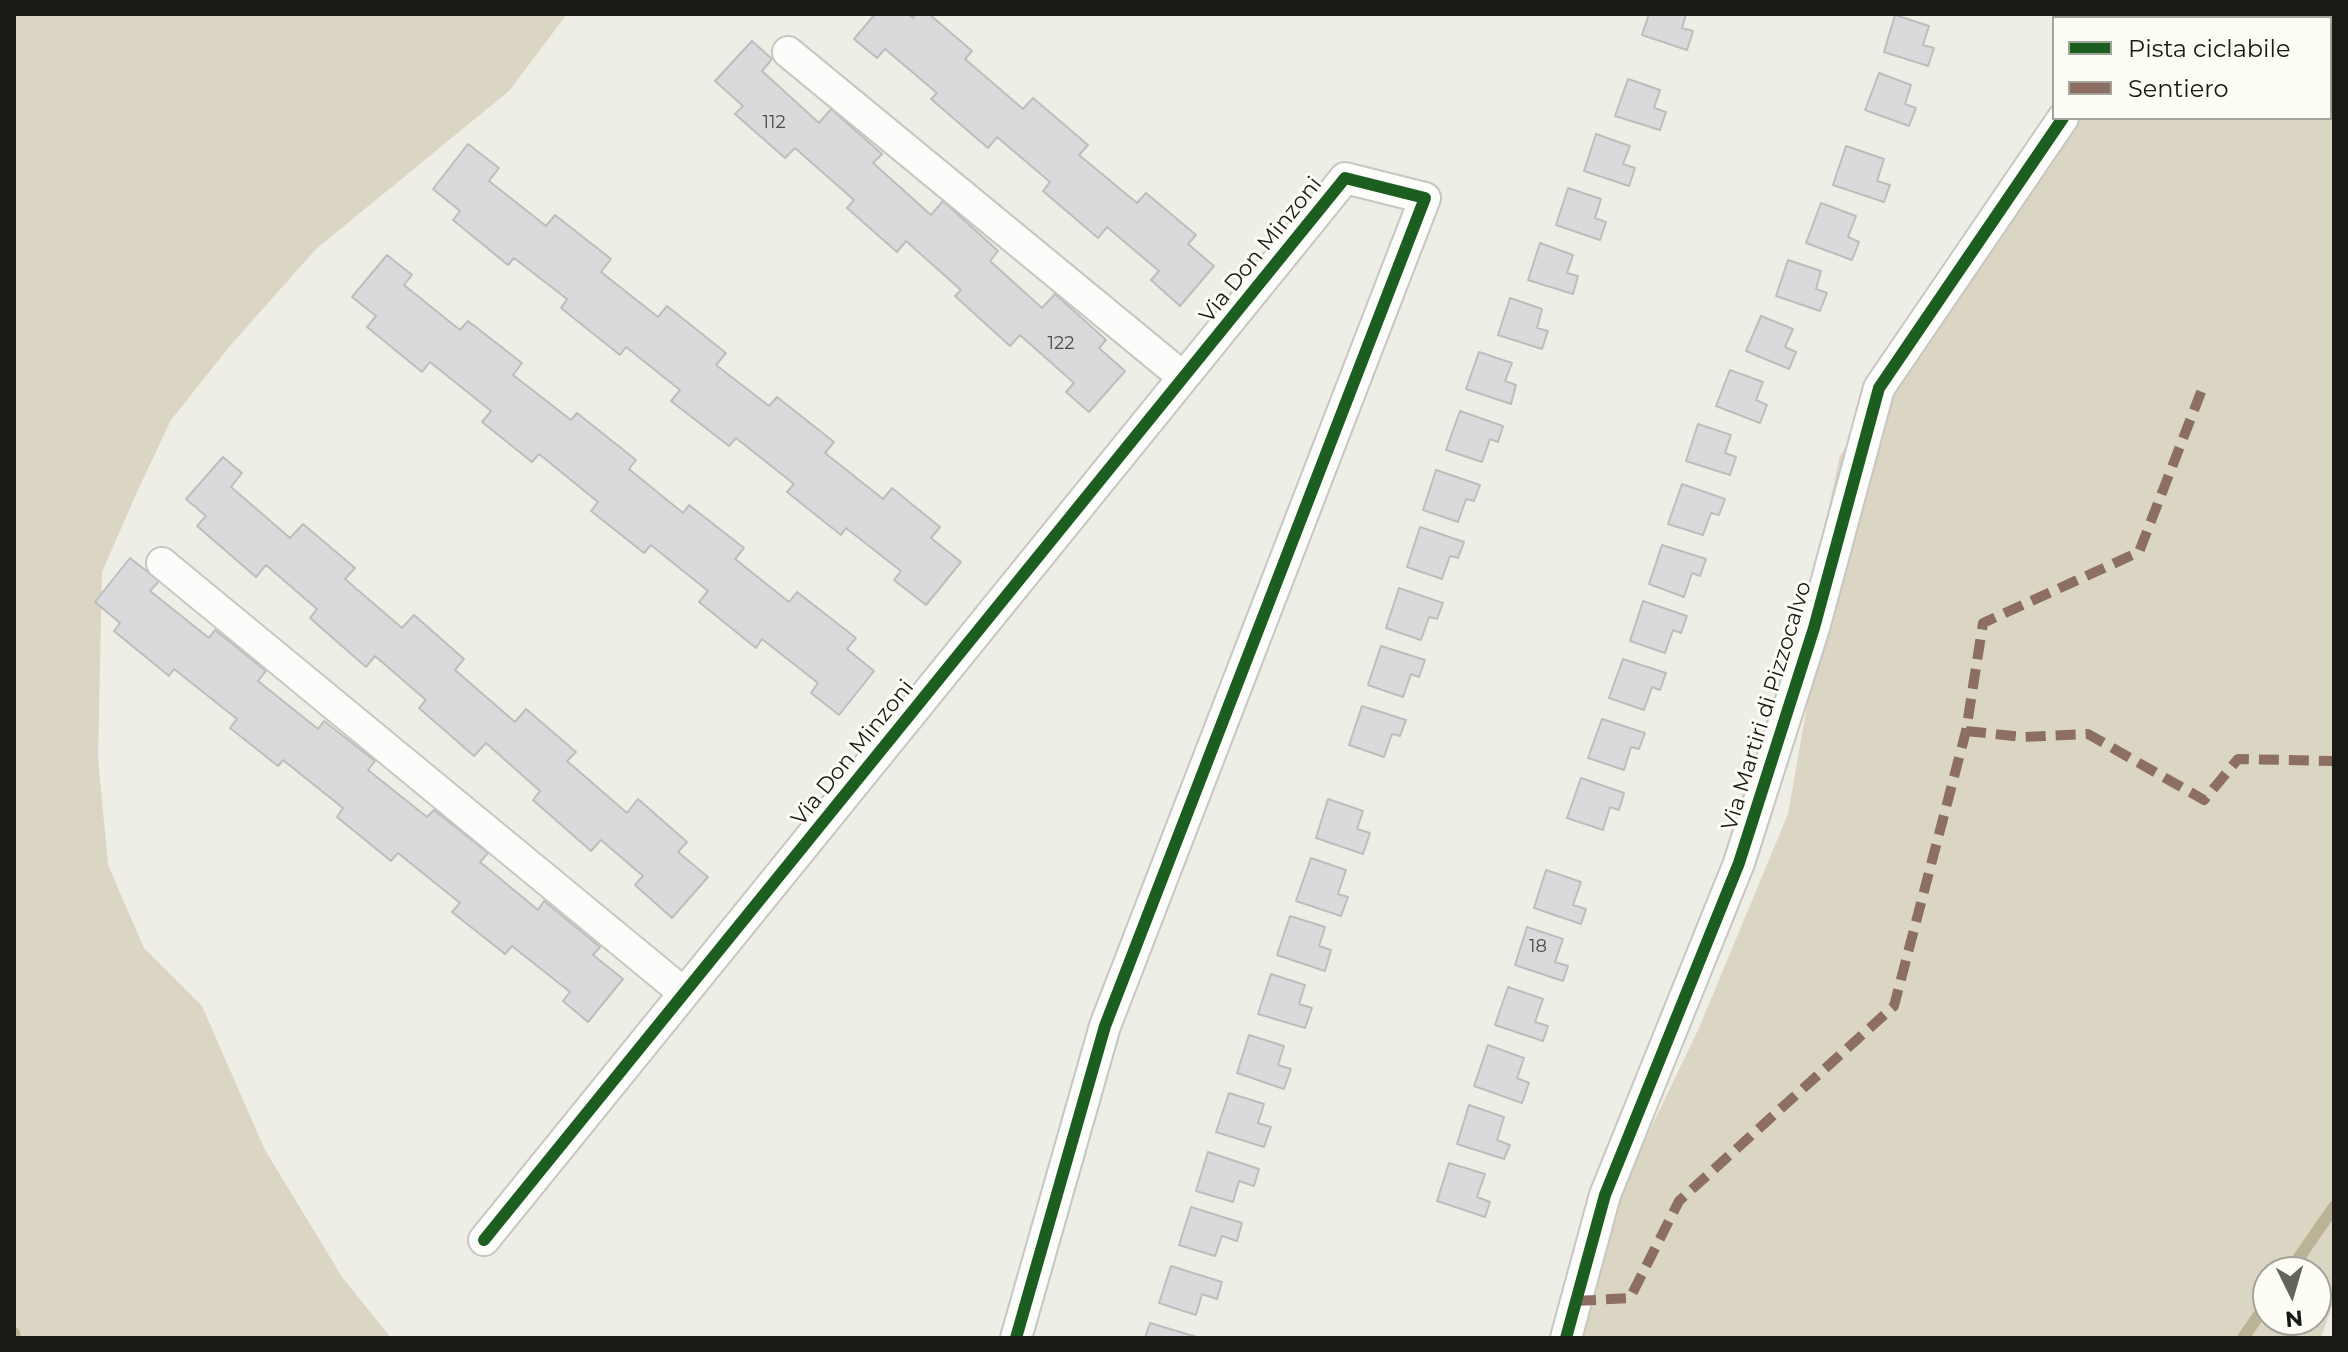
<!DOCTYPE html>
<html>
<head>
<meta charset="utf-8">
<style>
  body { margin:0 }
  #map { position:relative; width:2348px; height:1352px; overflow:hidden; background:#eeede6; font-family:Montserrat,sans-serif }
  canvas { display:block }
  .frame { position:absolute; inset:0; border:16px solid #1a1915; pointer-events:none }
  .legend { position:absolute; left:2052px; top:16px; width:280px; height:104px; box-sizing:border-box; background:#fefdf5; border:2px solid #a3a29b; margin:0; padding:10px 14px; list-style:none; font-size:24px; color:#1a1915 }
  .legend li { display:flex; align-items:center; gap:16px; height:40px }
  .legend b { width:40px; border:2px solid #a3a29b }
  .north { position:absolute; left:2252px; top:1256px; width:80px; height:80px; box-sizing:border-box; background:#fefdf5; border:2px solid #a3a29b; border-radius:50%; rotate:175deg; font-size:22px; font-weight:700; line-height:32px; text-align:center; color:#1a1915 }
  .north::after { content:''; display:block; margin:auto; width:28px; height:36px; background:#64635e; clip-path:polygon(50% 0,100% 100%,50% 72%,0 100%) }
</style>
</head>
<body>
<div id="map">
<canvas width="2348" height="1352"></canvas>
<div class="frame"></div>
<ul class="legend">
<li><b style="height:10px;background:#1b5e20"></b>Pista ciclabile</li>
<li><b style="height:10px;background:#8d6e63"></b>Sentiero</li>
</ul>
<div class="north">N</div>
</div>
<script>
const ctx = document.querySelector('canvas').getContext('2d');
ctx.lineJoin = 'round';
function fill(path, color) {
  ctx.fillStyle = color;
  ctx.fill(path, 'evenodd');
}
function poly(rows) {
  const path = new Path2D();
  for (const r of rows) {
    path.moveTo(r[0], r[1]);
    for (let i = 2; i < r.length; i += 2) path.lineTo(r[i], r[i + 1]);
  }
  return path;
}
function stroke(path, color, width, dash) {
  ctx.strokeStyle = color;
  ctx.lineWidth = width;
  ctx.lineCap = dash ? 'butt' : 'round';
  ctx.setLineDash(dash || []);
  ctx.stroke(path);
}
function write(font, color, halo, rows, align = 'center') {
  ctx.font = font + ' Montserrat,sans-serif';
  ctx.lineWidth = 6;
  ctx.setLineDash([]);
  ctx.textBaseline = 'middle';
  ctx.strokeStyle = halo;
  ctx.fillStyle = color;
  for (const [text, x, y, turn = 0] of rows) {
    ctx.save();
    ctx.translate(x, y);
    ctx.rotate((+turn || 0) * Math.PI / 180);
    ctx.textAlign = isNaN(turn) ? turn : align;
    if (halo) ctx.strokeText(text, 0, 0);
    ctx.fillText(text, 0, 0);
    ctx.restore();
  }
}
fill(poly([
  [14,14,567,14,509,91,316,249,229,347,171,420,137,492,102,572,98,758,108,865,144,948,202,1006,265,1150,342,1277,391,1338,14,1338],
  [2102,14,2334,14,2334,1300,2321,1338,1553,1338,1561,1315,1699,1028,1788,814,1817,649,1821,542,1840,456,2017,174,2054,105,2054,118,2330,118,2330,18,2100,18],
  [2268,1272,2316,1272,2316,1320,2268,1320]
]), '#dbd6c3');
stroke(poly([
  [2289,1272,2334,1207],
  [14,1333,15,1338],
  [2243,1338,2268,1302]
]), '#bbb395', 12);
const building = poly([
  [875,14,908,14,913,18,916,14,929,14,972,51,965,59,1023,109,1033,98,1088,145,1079,155,1137,203,1146,193,1196,235,1188,244,1214,266,1180,306,1151,280,1159,271,1107,227,1098,238,1043,191,1050,182,997,137,988,148,931,99,937,93,885,49,877,58,854,39,875,14],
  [1649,14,1686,14,1682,28,1693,31,1687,50,1642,35,1649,14],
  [1895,15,1929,26,1923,45,1934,48,1928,66,1884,52,1895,15],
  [752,41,772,59,762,71,819,123,831,109,882,154,873,163,931,215,943,201,998,251,990,261,1042,308,1055,294,1106,340,1099,348,1125,371,1089,412,1066,392,1074,383,1020,335,1010,346,955,296,961,290,906,241,897,252,847,208,854,200,795,148,785,158,735,114,743,106,715,81,752,41],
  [1879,73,1911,85,1905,104,1916,108,1909,126,1865,110,1879,73],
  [1628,79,1660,90,1654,108,1666,112,1660,130,1615,116,1628,79],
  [1596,134,1630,146,1623,164,1635,168,1629,186,1584,171,1596,134],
  [468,144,499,168,489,181,546,226,555,215,611,259,601,272,658,317,667,306,726,353,716,365,769,406,777,397,834,442,825,453,883,499,892,488,940,527,931,538,961,562,926,605,894,580,901,571,846,528,841,535,787,492,794,484,736,438,729,446,671,401,680,390,626,347,620,355,561,308,567,299,514,258,508,265,453,220,460,211,433,189,468,144],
  [1846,146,1884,159,1877,181,1890,185,1884,202,1833,185,1846,146],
  [1568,188,1601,199,1595,218,1606,222,1600,240,1556,225,1568,188],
  [1821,203,1856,216,1848,237,1859,242,1852,260,1806,243,1821,203],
  [1540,243,1573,255,1567,273,1578,276,1573,294,1528,280,1540,243],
  [387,255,412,275,404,285,460,330,468,321,522,363,513,375,571,420,577,413,636,460,629,469,683,513,689,505,744,548,735,559,789,602,797,592,856,638,847,649,874,671,839,715,811,693,818,683,762,639,756,648,699,602,708,591,651,545,644,553,591,511,598,502,539,454,532,462,482,422,491,411,430,362,422,372,367,327,376,316,352,297,387,255],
  [1788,260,1821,271,1816,289,1827,293,1820,311,1776,296,1788,260],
  [1510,298,1542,309,1537,328,1548,331,1542,349,1498,335,1510,298],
  [1761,316,1793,329,1785,347,1796,352,1789,369,1746,351,1761,316],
  [1479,352,1512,363,1505,381,1516,385,1511,404,1466,389,1479,352],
  [1730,370,1763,382,1756,400,1767,405,1760,423,1716,406,1730,370],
  [1460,411,1503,426,1498,442,1490,439,1482,462,1446,450,1460,411],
  [1698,424,1731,435,1725,453,1736,457,1730,475,1686,461,1698,424],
  [223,457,242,473,231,487,290,538,303,524,355,568,345,579,402,628,414,615,464,659,455,670,515,722,526,709,576,752,567,761,627,813,638,799,687,842,678,852,708,877,672,918,635,885,643,876,601,840,591,851,533,800,540,791,486,743,474,756,419,708,426,700,375,656,366,667,310,618,317,609,266,565,256,577,197,526,206,516,186,499,223,457],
  [1436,470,1480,485,1474,501,1466,499,1458,522,1423,510,1436,470],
  [1682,484,1725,499,1719,515,1711,513,1703,535,1668,524,1682,484],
  [1420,527,1464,542,1458,558,1450,556,1442,579,1407,567,1420,527],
  [1662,545,1706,559,1700,576,1692,573,1684,597,1649,584,1662,545],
  [130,558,159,581,150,591,209,638,215,630,266,671,258,681,318,729,324,721,375,761,368,770,427,817,434,810,488,853,480,862,538,910,544,901,600,947,593,955,623,979,588,1022,563,1001,570,992,512,946,505,954,452,912,460,903,398,853,391,861,337,817,343,808,283,760,278,766,230,728,237,719,174,669,169,676,114,631,120,623,95,602,130,558],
  [1399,588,1443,603,1437,619,1429,617,1421,640,1386,628,1399,588],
  [1643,601,1687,616,1681,633,1673,630,1665,653,1630,641,1643,601],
  [1381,646,1425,660,1419,677,1411,674,1403,697,1368,685,1381,646],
  [1623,659,1666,673,1660,690,1652,687,1644,710,1609,698,1623,659],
  [1362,706,1406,720,1400,736,1392,734,1384,757,1349,745,1362,706],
  [1602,719,1645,733,1639,749,1631,747,1624,770,1588,758,1602,719],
  [1581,778,1624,793,1619,810,1610,807,1603,830,1567,818,1581,778],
  [1328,799,1363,811,1357,829,1370,833,1363,854,1316,838,1328,799],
  [1311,858,1346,870,1338,894,1348,897,1341,916,1296,901,1311,858],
  [1546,870,1581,882,1573,905,1586,909,1581,924,1534,908,1546,870],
  [1290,916,1325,927,1319,946,1331,950,1325,971,1277,955,1290,916],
  [1527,927,1563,939,1555,962,1568,966,1563,981,1515,965,1527,927],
  [1271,974,1305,985,1299,1004,1312,1008,1305,1028,1258,1014,1271,974],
  [1508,987,1543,999,1535,1022,1548,1026,1543,1041,1495,1025,1508,987],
  [1249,1035,1284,1046,1278,1065,1291,1069,1284,1089,1237,1073,1249,1035],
  [1488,1045,1524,1058,1517,1078,1529,1083,1522,1103,1474,1086,1488,1045],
  [1229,1093,1264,1104,1258,1123,1271,1127,1264,1147,1216,1132,1229,1093],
  [1469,1105,1504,1117,1497,1140,1510,1145,1504,1159,1457,1144,1469,1105],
  [1208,1152,1259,1169,1254,1186,1239,1181,1233,1202,1196,1191,1208,1152],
  [1449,1163,1485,1174,1477,1197,1490,1202,1485,1217,1437,1201,1449,1163],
  [1191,1207,1242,1223,1237,1241,1222,1236,1215,1256,1179,1245,1191,1207],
  [1171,1266,1222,1282,1217,1299,1202,1294,1196,1315,1159,1303,1171,1266],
  [1150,1323,1200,1338,1145,1338,1150,1323]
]);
fill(building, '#d8dadc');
stroke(building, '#bdbebc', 2);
const minor = poly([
  [2131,18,2134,14],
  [788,52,1183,377],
  [162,563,684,993],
  [484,1240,1345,178,1425,198,1105,1026,1016,1338],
  [1566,1338,1605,1195,1739,863,1814,628,1879,388,2063,118]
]);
stroke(minor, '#c7c6c1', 34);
stroke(minor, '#fcfcfb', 30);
stroke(poly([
  [1966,731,2023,737,2088,734,2204,800,2238,759,2334,761],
  [1576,1301,1630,1298,1679,1201,1894,1006,1966,731,1983,623,2139,552,2203,387]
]), '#8d6e63', 10, [20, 10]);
stroke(poly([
  [484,1240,1345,178,1425,198,1105,1026,1016,1338],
  [1566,1338,1605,1195,1739,863,1814,628,1879,388,2063,118]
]), '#1b5e20', 12);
write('18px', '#4c4c4a', null, [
  ["112",774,123],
  ["122",1061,344],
  ["18",1538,947]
]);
write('22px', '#1a1915', '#fefdf5', [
  ["Via Don Minzoni",1261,250,-51],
  ["Via Martiri di Pizzocalvo",1767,706,-73],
  ["Via Don Minzoni",853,753,-51]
]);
</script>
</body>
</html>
